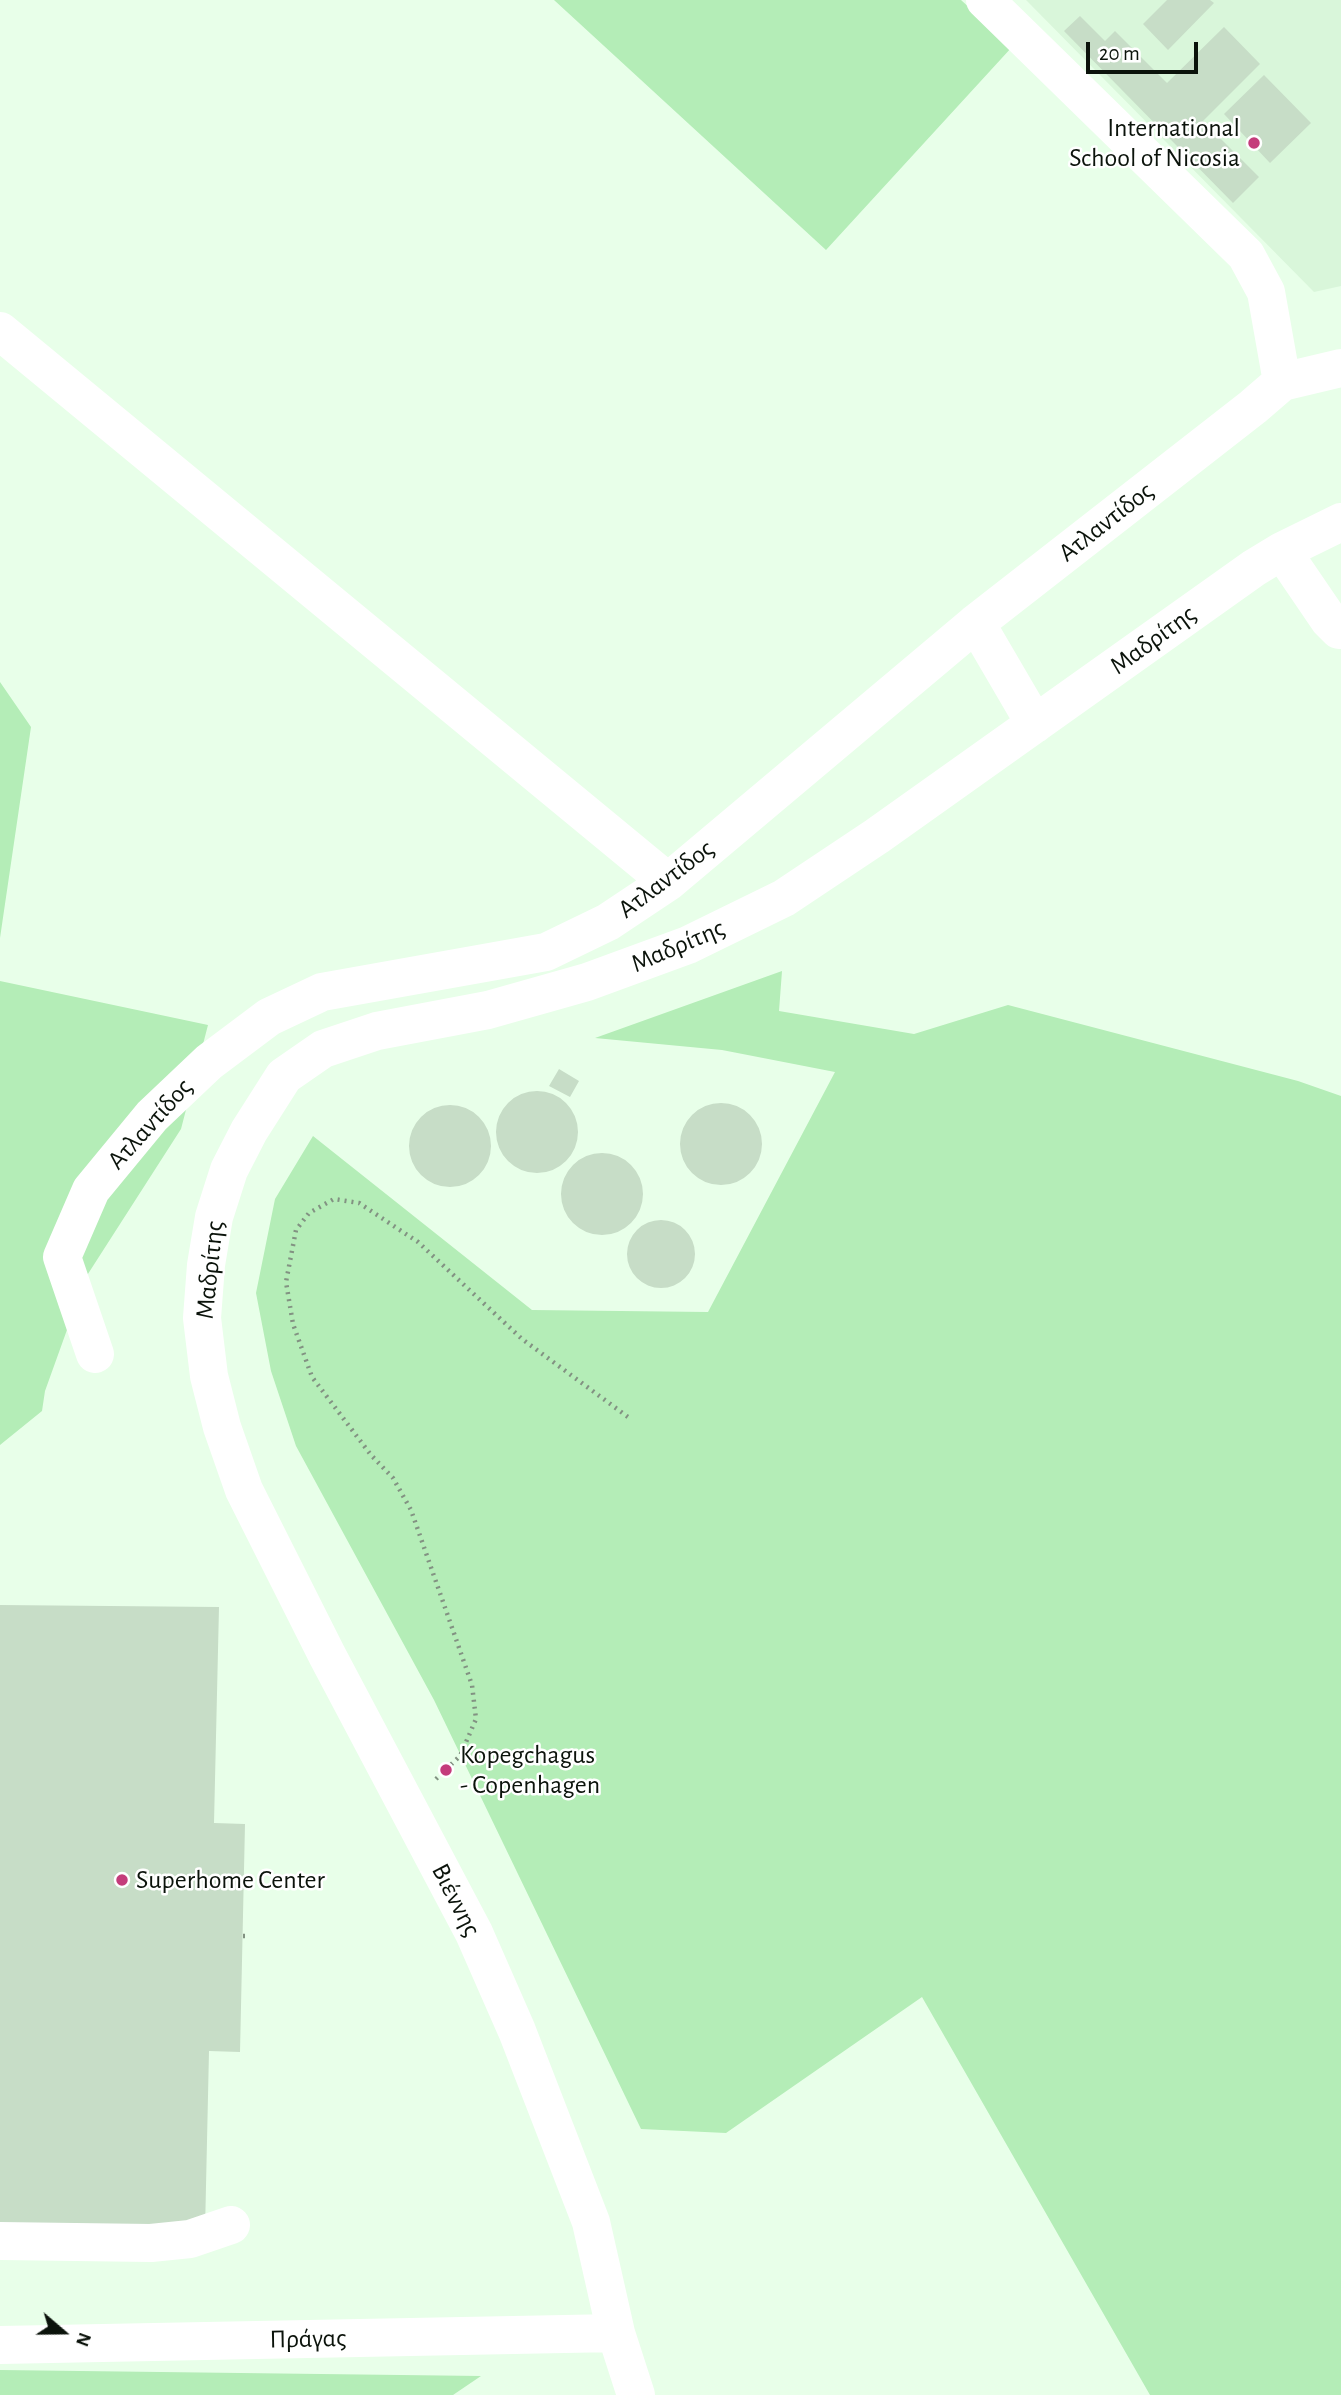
<!DOCTYPE html>
<html>
<head>
<meta charset="utf-8">
<style>
  body { margin:0 }
  #map { position:relative; width:1341px; height:2395px; overflow:hidden; background:#e8ffe9; font-family:"Alegreya Sans",sans-serif }
  canvas { display:block }
  .north { position:absolute; left:28px; top:2297px; width:70px; height:70px; -webkit-text-stroke:5px #fff; paint-order:stroke; rotate:110deg; font-size:19px; font-weight:700; line-height:28px; text-align:center; color:#0b130b }
  .north::after { content:''; display:block; margin:auto; width:24px; height:32px; background:#0b130b; clip-path:polygon(50% 0,100% 100%,50% 72%,0 100%) }
  .scale { position:absolute; left:1086px; top:42px; width:112px; height:32px; box-sizing:border-box; border:4px solid #0b130b; border-top:0; padding-left:9px; font-size:21px; line-height:24px; white-space:nowrap; color:#0b130b; -webkit-text-stroke:5px #fff; paint-order:stroke }
</style>
</head>
<body>
<div id="map">
<canvas width="1341" height="2395"></canvas>
<div class="north">N</div>
<div class="scale">20 m</div>
</div>
<script>
const ctx = document.querySelector('canvas').getContext('2d');
ctx.lineJoin = 'round';
function fill(path, color) {
  ctx.fillStyle = color;
  ctx.fill(path, 'evenodd');
}
function poly(rows) {
  const path = new Path2D();
  for (const r of rows) {
    if (r.length === 3) {
      path.moveTo(r[0] + r[2], r[1]);
      path.arc(r[0], r[1], r[2], 0, 2 * Math.PI);
      continue;
    }
    path.moveTo(r[0], r[1]);
    for (let i = 2; i < r.length; i += 2) path.lineTo(r[i], r[i + 1]);
  }
  return path;
}
function stroke(path, color, width, dash) {
  ctx.strokeStyle = color;
  ctx.lineWidth = width;
  ctx.lineCap = dash ? 'butt' : 'round';
  ctx.setLineDash(dash || []);
  ctx.stroke(path);
}
function write(font, color, halo, rows, align = 'center') {
  ctx.font = font + ' "Alegreya Sans",sans-serif';
  ctx.lineWidth = 5;
  ctx.setLineDash([]);
  ctx.textBaseline = 'middle';
  ctx.strokeStyle = halo;
  ctx.fillStyle = color;
  for (const [text, x, y, turn = 0] of rows) {
    ctx.save();
    ctx.translate(x, y);
    ctx.rotate((+turn || 0) * Math.PI / 180);
    ctx.textAlign = isNaN(turn) ? turn : align;
    if (halo) ctx.strokeText(text, 0, 0);
    ctx.fillText(text, 0, 0);
    ctx.restore();
  }
}
fill(poly([
  [1026,0,1341,0,1341,286,1314,292]
]), '#d9f6da');
fill(poly([
  [554,0,961,0,1012,47,826,250],
  [0,682,31,727,0,938],
  [782,971,779,1011,914,1034,1008,1005,1298,1081,1341,1096,1341,2395,1150,2395,922,1997,726,2133,641,2129,434,1700,296,1446,271,1371,256,1293,275,1199,313,1136,532,1310,708,1312,835,1072,722,1050,595,1038],
  [0,981,208,1025,181,1129,86,1277,45,1391,42,1411,0,1445],
  [0,2370,481,2376,453,2395,0,2395]
]), '#b4edb7');
fill(poly([
  [1167,0,1210,0,1214,3,1168,50,1143,24],
  [1080,16,1105,41,1115,31,1167,83,1224,27,1260,64,1203,121,1259,177,1233,203,1064,31],
  [1264,75,1311,123,1270,163,1224,114],
  [559,1069,579,1081,570,1097,549,1086],
  [537,1132,41],
  [721,1144,41],
  [450,1146,41],
  [602,1194,41],
  [661,1254,34],
  [0,1605,219,1607,214,1823,245,1824,240,2052,209,2051,205,2231,0,2227]
]), '#c7ddc7');
stroke(poly([
  [436,1779,460,1756,476,1719,472,1685,411,1510,393,1478,371,1455,312,1377,293,1324,286,1282,296,1230,309,1213,334,1199,359,1203,418,1242,522,1339,628,1417],
  [243,1936,249,1936]
]), '#829282', 4.5, [2, 5]);
stroke(poly([
  [985,0,1246,255,1266,292,1282,382],
  [0,331,668,882],
  [1282,551,1329,620,1339,630],
  [976,623,1035,724],
  [95,1354,62,1257,91,1190,152,1116,209,1062,269,1017,322,992,546,952,608,922,668,882,976,623,1253,407,1282,382,1341,368],
  [0,2241,151,2243,190,2239,231,2225],
  [0,2345,616,2333],
  [636,2395,616,2333,591,2222,517,2031,474,1933,327,1655,244,1490,222,1427,209,1376,202,1318,206,1265,214,1217,229,1170,249,1131,284,1076,323,1049,377,1031,488,1010,587,982,688,945,784,898,877,836,1254,568,1282,551,1341,522]
]), '#fff', 38);
for (const [x, y, r, color] of [
  [1254,143,7,"#c43c7b"],
  [446,1770,7,"#c43c7b"],
  [122,1880,7,"#c43c7b"]
]) {
  const dot = new Path2D();
  dot.arc(x, y, r, 0, 2 * Math.PI);
  ctx.fillStyle = color;
  ctx.fill(dot);
  stroke(dot, '#fff', 2.5);
}
write('26px', '#0b130b', '#fff', [
  ["International",1240,128,"right"],
  ["School of Nicosia",1240,158,"right"],
  ["Kopegchagus",460,1755],
  ["- Copenhagen",460,1785],
  ["Superhome Center",136,1880]
], 'left');
write('26px', '#0b130b', '#fff', [
  ["Ατλαντίδος",1106,522,-38],
  ["Μαδρίτης",1153,640,-36],
  ["Ατλαντίδος",666,879,-37],
  ["Μαδρίτης",678,946,-23],
  ["Ατλαντίδος",150,1124,-48],
  ["Μαδρίτης",210,1270,-84],
  ["Βιέννης",456,1900,63],
  ["Πράγας",308,2339,-1]
]);
</script>
</body>
</html>
